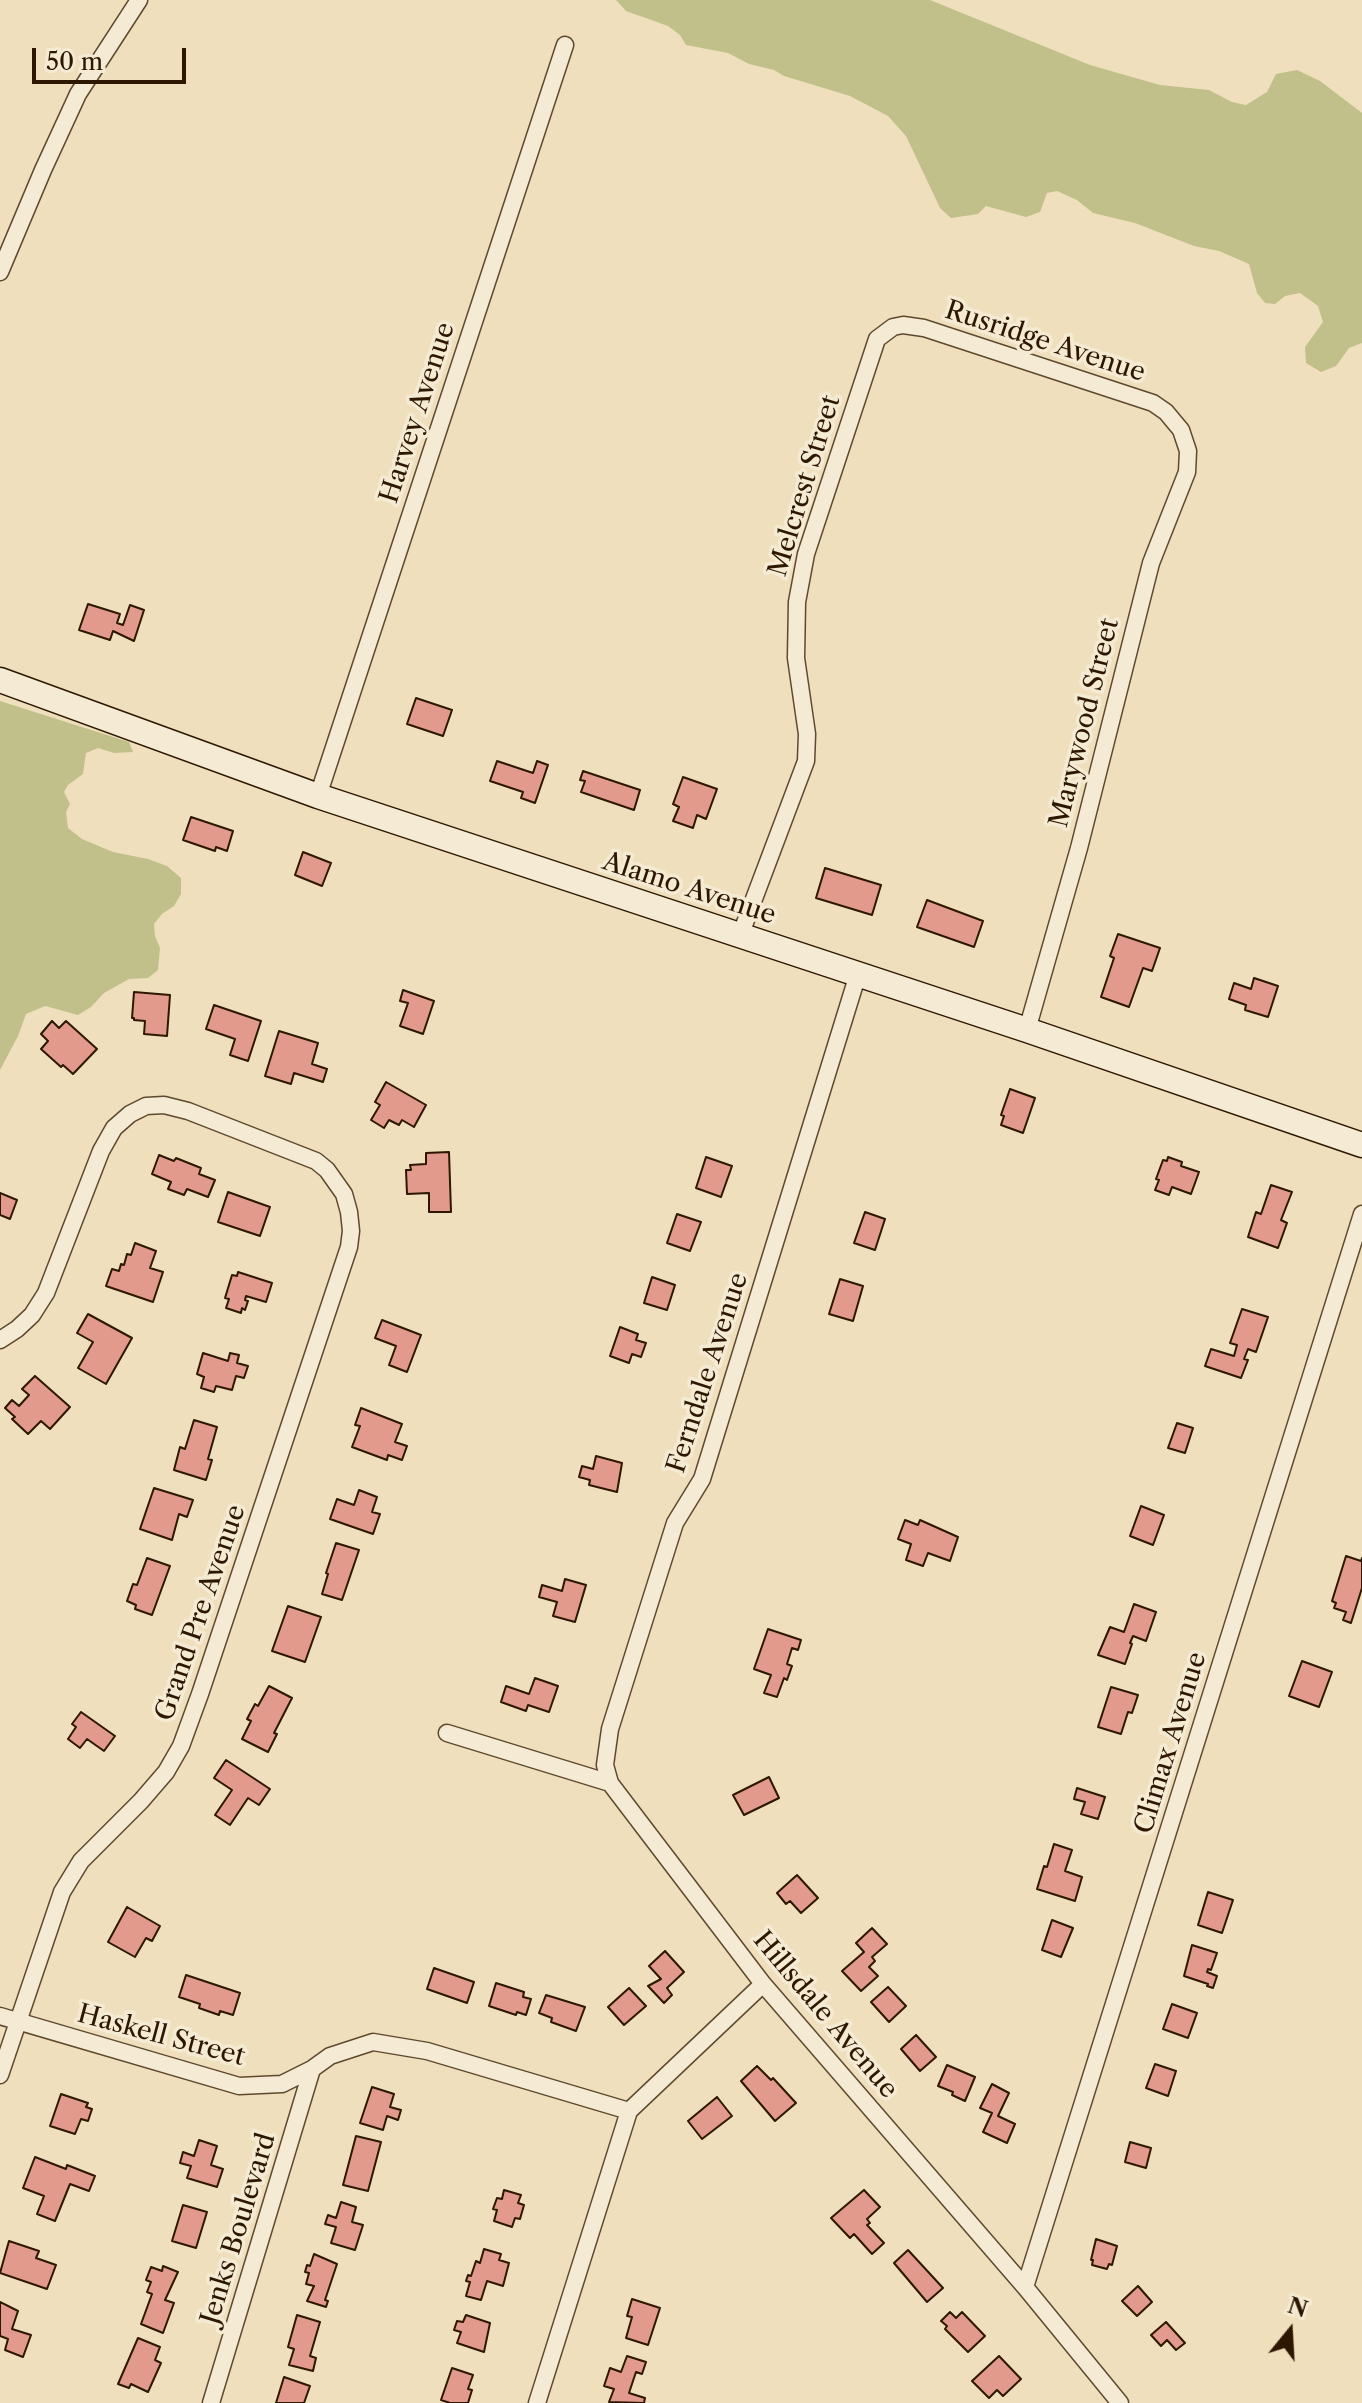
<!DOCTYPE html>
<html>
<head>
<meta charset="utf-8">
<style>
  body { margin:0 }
  #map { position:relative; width:1362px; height:2403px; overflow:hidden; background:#efdfbc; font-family:"Libre Caslon Text",serif }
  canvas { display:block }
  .north { position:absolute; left:1250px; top:2291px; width:80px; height:80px; -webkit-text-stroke:6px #f5ead3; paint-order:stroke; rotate:18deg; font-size:22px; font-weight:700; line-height:32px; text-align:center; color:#2d1700 }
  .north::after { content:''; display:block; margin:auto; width:28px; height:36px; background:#2d1700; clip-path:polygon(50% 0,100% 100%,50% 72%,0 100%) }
  .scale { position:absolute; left:32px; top:48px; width:154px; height:36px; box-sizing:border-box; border:4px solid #2d1700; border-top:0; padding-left:10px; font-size:24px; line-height:28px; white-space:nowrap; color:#2d1700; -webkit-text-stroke:6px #f5ead3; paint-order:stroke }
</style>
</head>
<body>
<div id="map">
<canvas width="1362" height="2403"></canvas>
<div class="north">N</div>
<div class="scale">50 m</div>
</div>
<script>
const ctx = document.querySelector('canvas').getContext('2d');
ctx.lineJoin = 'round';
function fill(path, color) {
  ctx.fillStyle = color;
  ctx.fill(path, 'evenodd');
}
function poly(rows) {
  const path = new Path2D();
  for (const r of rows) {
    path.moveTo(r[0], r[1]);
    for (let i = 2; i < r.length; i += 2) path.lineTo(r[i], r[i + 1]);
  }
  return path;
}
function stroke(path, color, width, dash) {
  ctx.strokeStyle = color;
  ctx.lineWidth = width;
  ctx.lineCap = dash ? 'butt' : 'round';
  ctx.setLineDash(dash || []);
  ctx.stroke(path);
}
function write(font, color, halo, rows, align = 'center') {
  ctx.font = font + ' "Libre Caslon Text",serif';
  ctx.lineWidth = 7;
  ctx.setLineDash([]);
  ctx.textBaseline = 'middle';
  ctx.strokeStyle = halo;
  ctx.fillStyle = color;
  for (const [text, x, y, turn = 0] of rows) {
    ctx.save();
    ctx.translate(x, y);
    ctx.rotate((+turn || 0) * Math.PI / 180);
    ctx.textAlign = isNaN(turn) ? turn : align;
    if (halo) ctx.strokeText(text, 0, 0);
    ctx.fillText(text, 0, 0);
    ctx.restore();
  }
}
fill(poly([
  [616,0,930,0,1090,65,1160,85,1209,90,1232,102,1246,105,1267,92,1276,74,1297,70,1320,81,1362,113,1362,343,1349,348,1336,366,1321,372,1306,363,1305,347,1323,322,1318,306,1300,293,1285,296,1275,304,1265,303,1257,293,1249,264,1219,251,1194,246,1135,223,1093,213,1077,200,1057,191,1047,193,1040,212,1026,217,986,206,978,214,951,218,940,208,906,136,888,116,850,96,784,76,774,70,749,64,728,53,686,45,680,35,668,26,626,11],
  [0,701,129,742,133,752,114,753,98,748,86,753,83,774,68,785,64,792,70,804,66,812,68,828,82,839,113,852,148,859,167,866,181,878,181,894,174,906,162,914,154,924,155,936,160,948,158,970,148,978,129,979,104,993,91,1007,78,1015,45,1006,26,1014,18,1036,0,1070]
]), '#c1c08b');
const building = poly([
  [88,604,120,614,117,623,123,625,130,605,144,610,134,641,113,631,110,640,79,630,88,604],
  [416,698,452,710,443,736,407,724,416,698],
  [497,761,533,773,537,761,548,765,535,803,521,798,523,792,490,781,497,761],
  [583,771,640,790,634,810,581,792,585,781,580,780,583,771],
  [683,777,717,789,706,819,697,815,693,828,673,821,679,807,673,804,683,777],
  [191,817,233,831,227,851,216,847,215,851,183,840,191,817],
  [303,852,331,863,322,886,295,875,303,852],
  [825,868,881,885,872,915,816,898,825,868],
  [927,900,983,921,974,947,917,927,927,900],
  [1118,934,1160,948,1152,971,1143,968,1129,1007,1101,997,1114,958,1110,956,1118,934],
  [1254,978,1278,986,1268,1017,1245,1010,1246,1005,1229,999,1234,983,1251,989,1254,978],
  [403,990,434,1001,423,1034,400,1026,408,1003,400,1001,403,990],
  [134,992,170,995,167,1036,144,1034,145,1021,134,1020,134,1018,132,1018,134,992],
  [214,1005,261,1021,248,1061,230,1055,235,1039,206,1029,214,1005],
  [52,1021,59,1028,66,1021,97,1049,73,1074,63,1065,61,1067,41,1049,48,1041,41,1034,52,1021],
  [279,1031,318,1043,312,1064,327,1069,323,1082,294,1073,291,1084,265,1076,279,1031],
  [386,1082,426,1105,414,1127,402,1120,399,1125,389,1120,384,1128,371,1120,380,1105,375,1102,386,1082],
  [1010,1089,1035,1098,1023,1133,1001,1125,1004,1116,1001,1115,1010,1089],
  [449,1152,451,1212,429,1212,429,1193,407,1194,406,1170,411,1170,410,1165,426,1164,426,1153,449,1152],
  [159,1155,174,1161,176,1158,201,1168,199,1174,215,1180,208,1197,187,1189,184,1195,168,1189,171,1182,152,1174,159,1155],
  [706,1157,732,1166,721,1197,696,1188,706,1157],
  [1168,1157,1182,1162,1181,1166,1199,1172,1191,1194,1172,1187,1169,1195,1155,1190,1159,1180,1156,1179,1163,1160,1167,1161,1168,1157],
  [1271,1185,1292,1192,1281,1220,1287,1223,1278,1248,1248,1237,1256,1212,1261,1214,1271,1185],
  [228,1192,270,1207,260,1236,218,1222,228,1192],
  [0,1193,17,1200,10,1219,0,1215,0,1193],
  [865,1212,885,1219,875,1250,854,1243,865,1212],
  [677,1214,701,1222,690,1251,667,1243,677,1214],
  [135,1243,156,1251,150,1268,163,1272,153,1302,106,1286,112,1269,119,1271,121,1264,124,1265,127,1254,131,1255,135,1243],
  [238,1272,272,1283,266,1302,246,1296,245,1300,248,1301,245,1310,242,1308,241,1313,226,1308,229,1299,225,1298,232,1275,237,1276,238,1272],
  [652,1277,675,1285,667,1310,644,1303,652,1277],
  [840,1279,863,1286,853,1321,829,1314,840,1279],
  [1242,1309,1268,1317,1256,1352,1248,1349,1244,1359,1248,1360,1241,1378,1205,1366,1211,1349,1234,1356,1237,1345,1230,1343,1242,1309],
  [88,1314,132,1338,106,1384,78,1368,93,1342,77,1333,88,1314],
  [382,1320,421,1335,407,1372,389,1365,396,1346,375,1338,382,1320],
  [620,1327,638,1334,636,1340,646,1343,641,1357,632,1354,629,1363,610,1356,620,1327],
  [203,1353,228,1361,230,1353,239,1355,237,1363,248,1366,244,1378,236,1376,232,1390,216,1386,214,1392,201,1388,204,1377,197,1374,203,1353],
  [35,1376,70,1407,50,1429,41,1421,28,1434,12,1419,15,1417,5,1408,12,1400,19,1406,29,1395,22,1389,35,1376],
  [361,1408,402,1424,395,1442,407,1446,402,1460,388,1455,387,1460,352,1447,360,1426,355,1425,361,1408],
  [194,1420,217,1427,208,1459,212,1460,206,1480,174,1470,180,1447,185,1449,194,1420],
  [1177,1423,1193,1428,1185,1453,1168,1448,1177,1423],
  [596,1456,622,1463,617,1492,589,1485,590,1480,579,1477,582,1466,593,1469,596,1456],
  [154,1488,193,1500,187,1517,179,1514,172,1540,140,1529,154,1488],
  [359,1490,377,1497,372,1512,380,1514,373,1534,330,1519,337,1499,354,1505,359,1490],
  [1141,1506,1164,1515,1153,1545,1130,1536,1141,1506],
  [905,1520,918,1525,920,1520,958,1537,950,1561,928,1553,923,1566,906,1560,911,1544,898,1539,905,1520],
  [336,1543,359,1550,342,1600,322,1594,328,1574,326,1573,336,1543],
  [1346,1556,1361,1561,1362,1558,1362,1588,1351,1623,1343,1620,1346,1612,1334,1608,1336,1603,1332,1601,1346,1556],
  [147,1558,170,1566,152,1615,135,1609,136,1605,127,1601,133,1584,137,1585,147,1558],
  [565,1579,586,1585,575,1622,553,1616,557,1602,539,1597,542,1585,562,1591,565,1579],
  [1134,1604,1156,1612,1146,1641,1133,1636,1130,1643,1132,1644,1125,1664,1098,1655,1110,1627,1124,1632,1134,1604],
  [288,1606,321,1617,305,1662,272,1651,288,1606],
  [768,1629,801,1640,798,1650,792,1648,787,1664,792,1666,787,1680,784,1678,777,1697,764,1693,771,1675,754,1669,768,1629],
  [1302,1661,1332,1672,1319,1707,1289,1696,1302,1661],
  [535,1678,558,1686,549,1712,528,1705,526,1711,501,1702,506,1686,529,1694,535,1678],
  [269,1686,292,1698,274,1733,277,1734,268,1752,242,1739,251,1721,247,1719,255,1704,258,1706,269,1686],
  [1111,1687,1138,1695,1132,1713,1128,1712,1121,1734,1098,1727,1111,1687],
  [81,1712,115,1736,104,1751,87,1739,80,1748,68,1739,76,1727,72,1724,81,1712],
  [226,1760,270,1789,259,1805,248,1798,230,1825,215,1815,232,1790,214,1778,226,1760],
  [769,1777,779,1798,744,1815,733,1795,769,1777],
  [1077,1788,1105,1797,1098,1819,1081,1814,1085,1802,1074,1799,1077,1788],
  [1054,1844,1072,1850,1065,1871,1082,1877,1075,1901,1037,1889,1044,1866,1047,1867,1054,1844],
  [797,1875,818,1898,801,1913,790,1901,786,1904,777,1893,797,1875],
  [1208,1892,1233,1900,1222,1933,1198,1925,1208,1892],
  [127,1907,160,1926,152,1941,146,1938,135,1957,108,1942,127,1907],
  [1052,1920,1073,1928,1061,1957,1042,1950,1052,1920],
  [872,1928,887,1944,872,1957,875,1961,869,1967,878,1976,861,1991,842,1971,864,1952,856,1943,872,1928],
  [1192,1945,1217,1953,1211,1970,1208,1969,1207,1972,1217,1976,1213,1988,1207,1986,1208,1984,1184,1976,1192,1945],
  [665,1951,684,1972,667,1988,672,1995,664,2003,648,1986,661,1979,649,1966,665,1951],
  [434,1968,474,1982,467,2003,427,1989,434,1968],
  [186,1975,240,1993,233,2015,220,2011,219,2015,199,2008,200,2004,179,1997,186,1975],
  [496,1983,524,1992,523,1997,531,1999,526,2015,517,2012,516,2015,489,2006,496,1983],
  [888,1987,906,2006,889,2022,871,2002,888,1987],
  [629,1988,646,2006,624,2025,608,2007,629,1988],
  [546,1995,585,2007,576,2031,551,2022,552,2018,539,2013,546,1995],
  [1172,2004,1197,2013,1188,2038,1163,2029,1172,2004],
  [916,2035,936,2057,920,2071,901,2049,916,2035],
  [1155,2064,1176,2071,1168,2096,1146,2088,1155,2064],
  [947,2065,975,2077,965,2101,952,2095,953,2092,938,2086,947,2065],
  [757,2066,771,2080,773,2078,796,2103,775,2121,741,2081,757,2066],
  [992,2084,1009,2093,998,2116,1015,2124,1007,2143,983,2132,992,2113,980,2108,992,2084],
  [372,2087,394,2094,390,2107,401,2110,398,2120,387,2116,383,2130,360,2123,372,2087],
  [61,2094,88,2103,86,2107,92,2109,88,2121,81,2119,75,2134,50,2126,61,2094],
  [717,2097,732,2116,702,2139,688,2121,717,2097],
  [356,2136,381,2142,368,2191,343,2185,356,2136],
  [199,2140,217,2146,211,2165,223,2169,217,2187,187,2178,191,2166,180,2163,183,2152,194,2156,199,2140],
  [1130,2142,1151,2148,1146,2168,1125,2162,1130,2142],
  [35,2157,66,2169,67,2165,95,2176,89,2191,70,2184,55,2221,37,2214,44,2196,23,2188,35,2157],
  [504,2190,521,2195,518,2203,524,2205,520,2219,515,2218,512,2227,494,2221,497,2210,493,2209,497,2198,502,2199,504,2190],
  [864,2190,880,2207,867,2219,870,2223,867,2225,884,2243,872,2254,854,2234,850,2238,831,2218,864,2190],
  [341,2202,356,2207,352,2222,363,2225,355,2250,331,2243,336,2227,325,2224,328,2215,336,2218,341,2202],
  [183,2205,207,2212,196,2248,172,2241,183,2205],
  [1096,2239,1117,2246,1112,2265,1109,2264,1107,2269,1092,2265,1093,2260,1091,2260,1096,2239],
  [9,2241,39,2251,36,2258,56,2265,47,2289,0,2273,9,2241],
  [484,2249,501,2254,499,2260,509,2263,503,2286,487,2281,481,2300,466,2296,470,2282,466,2281,468,2275,471,2276,476,2261,480,2263,484,2249],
  [908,2250,943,2288,927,2302,894,2263,908,2250],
  [314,2254,337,2264,325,2300,328,2301,326,2307,307,2301,314,2286,306,2284,309,2273,305,2272,307,2265,310,2266,314,2254],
  [163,2266,178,2272,165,2300,174,2303,163,2333,141,2324,152,2294,147,2292,151,2282,146,2280,151,2267,162,2271,163,2266],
  [1138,2286,1152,2302,1137,2316,1122,2301,1138,2286],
  [632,2299,660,2308,648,2345,626,2338,632,2317,627,2316,632,2299],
  [0,2302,18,2311,12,2329,31,2335,23,2357,5,2350,8,2339,0,2336,0,2302],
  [950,2312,956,2318,962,2312,985,2336,968,2352,945,2329,947,2326,941,2321,950,2312],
  [297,2315,320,2322,310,2356,316,2358,313,2371,289,2365,294,2349,288,2347,297,2315],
  [466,2315,490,2323,484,2352,457,2343,461,2332,454,2330,457,2321,463,2322,466,2315],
  [1166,2322,1185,2343,1176,2350,1167,2340,1161,2346,1151,2335,1166,2322],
  [138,2338,160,2347,155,2360,161,2363,148,2392,131,2384,129,2388,118,2384,138,2338],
  [627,2356,646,2362,642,2374,636,2372,629,2393,645,2398,644,2403,609,2402,614,2389,604,2386,610,2368,621,2372,627,2356],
  [999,2356,1021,2379,1003,2396,997,2390,989,2398,972,2381,999,2356],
  [452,2368,473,2375,468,2389,472,2390,468,2403,450,2403,441,2400,452,2368],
  [284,2377,310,2386,304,2403,276,2403,284,2377]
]);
fill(building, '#e19a8b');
stroke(building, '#2d1700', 2);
const street = poly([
  [0,272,43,170,78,94,139,0],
  [318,796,565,45],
  [740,936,806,761,807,734,796,658,797,602,806,554,877,339,893,327,903,325,924,328,1153,403,1166,412,1181,430,1188,451,1187,472,1151,563,1079,848,1027,1030],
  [0,1340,17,1329,32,1315,46,1293,101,1151,114,1128,130,1114,146,1106,164,1105,188,1111,316,1161,327,1170,344,1194,349,1212,351,1231,349,1247,200,1694,181,1746,166,1772,141,1801,81,1861,62,1892,0,2075],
  [447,1733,610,1783,763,1984,1025,2287,1120,2403],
  [610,1783,605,1765,610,1729,675,1523,702,1479,858,974],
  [0,2016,239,2086,282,2084,312,2069,330,2056,373,2042,427,2051,629,2111],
  [1025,2287,1362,1214],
  [211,2403,312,2069],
  [537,2403,629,2111,763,1984]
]);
const secondary = poly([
  [0,680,318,796,1027,1030,1362,1145]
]);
stroke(street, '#5e492f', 19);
stroke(secondary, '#2d1700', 27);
stroke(street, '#f5ead3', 16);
stroke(secondary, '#f5ead3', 24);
write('26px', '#2d1700', '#f5ead3', [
  ["Rusridge Avenue",1045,342,18],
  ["Harvey Avenue",418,413,-72],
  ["Melcrest Street",805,486,-73],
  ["Marywood Street",1085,723,-76],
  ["Alamo Avenue",689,889,18],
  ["Ferndale Avenue",708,1373,-72],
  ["Grand Pre Avenue",201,1613,-71],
  ["Climax Avenue",1171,1743,-73],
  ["Hillsdale Avenue",825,2015,50],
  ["Haskell Street",161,2036,15],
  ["Jenks Boulevard",239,2229,-73]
]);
</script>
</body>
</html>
